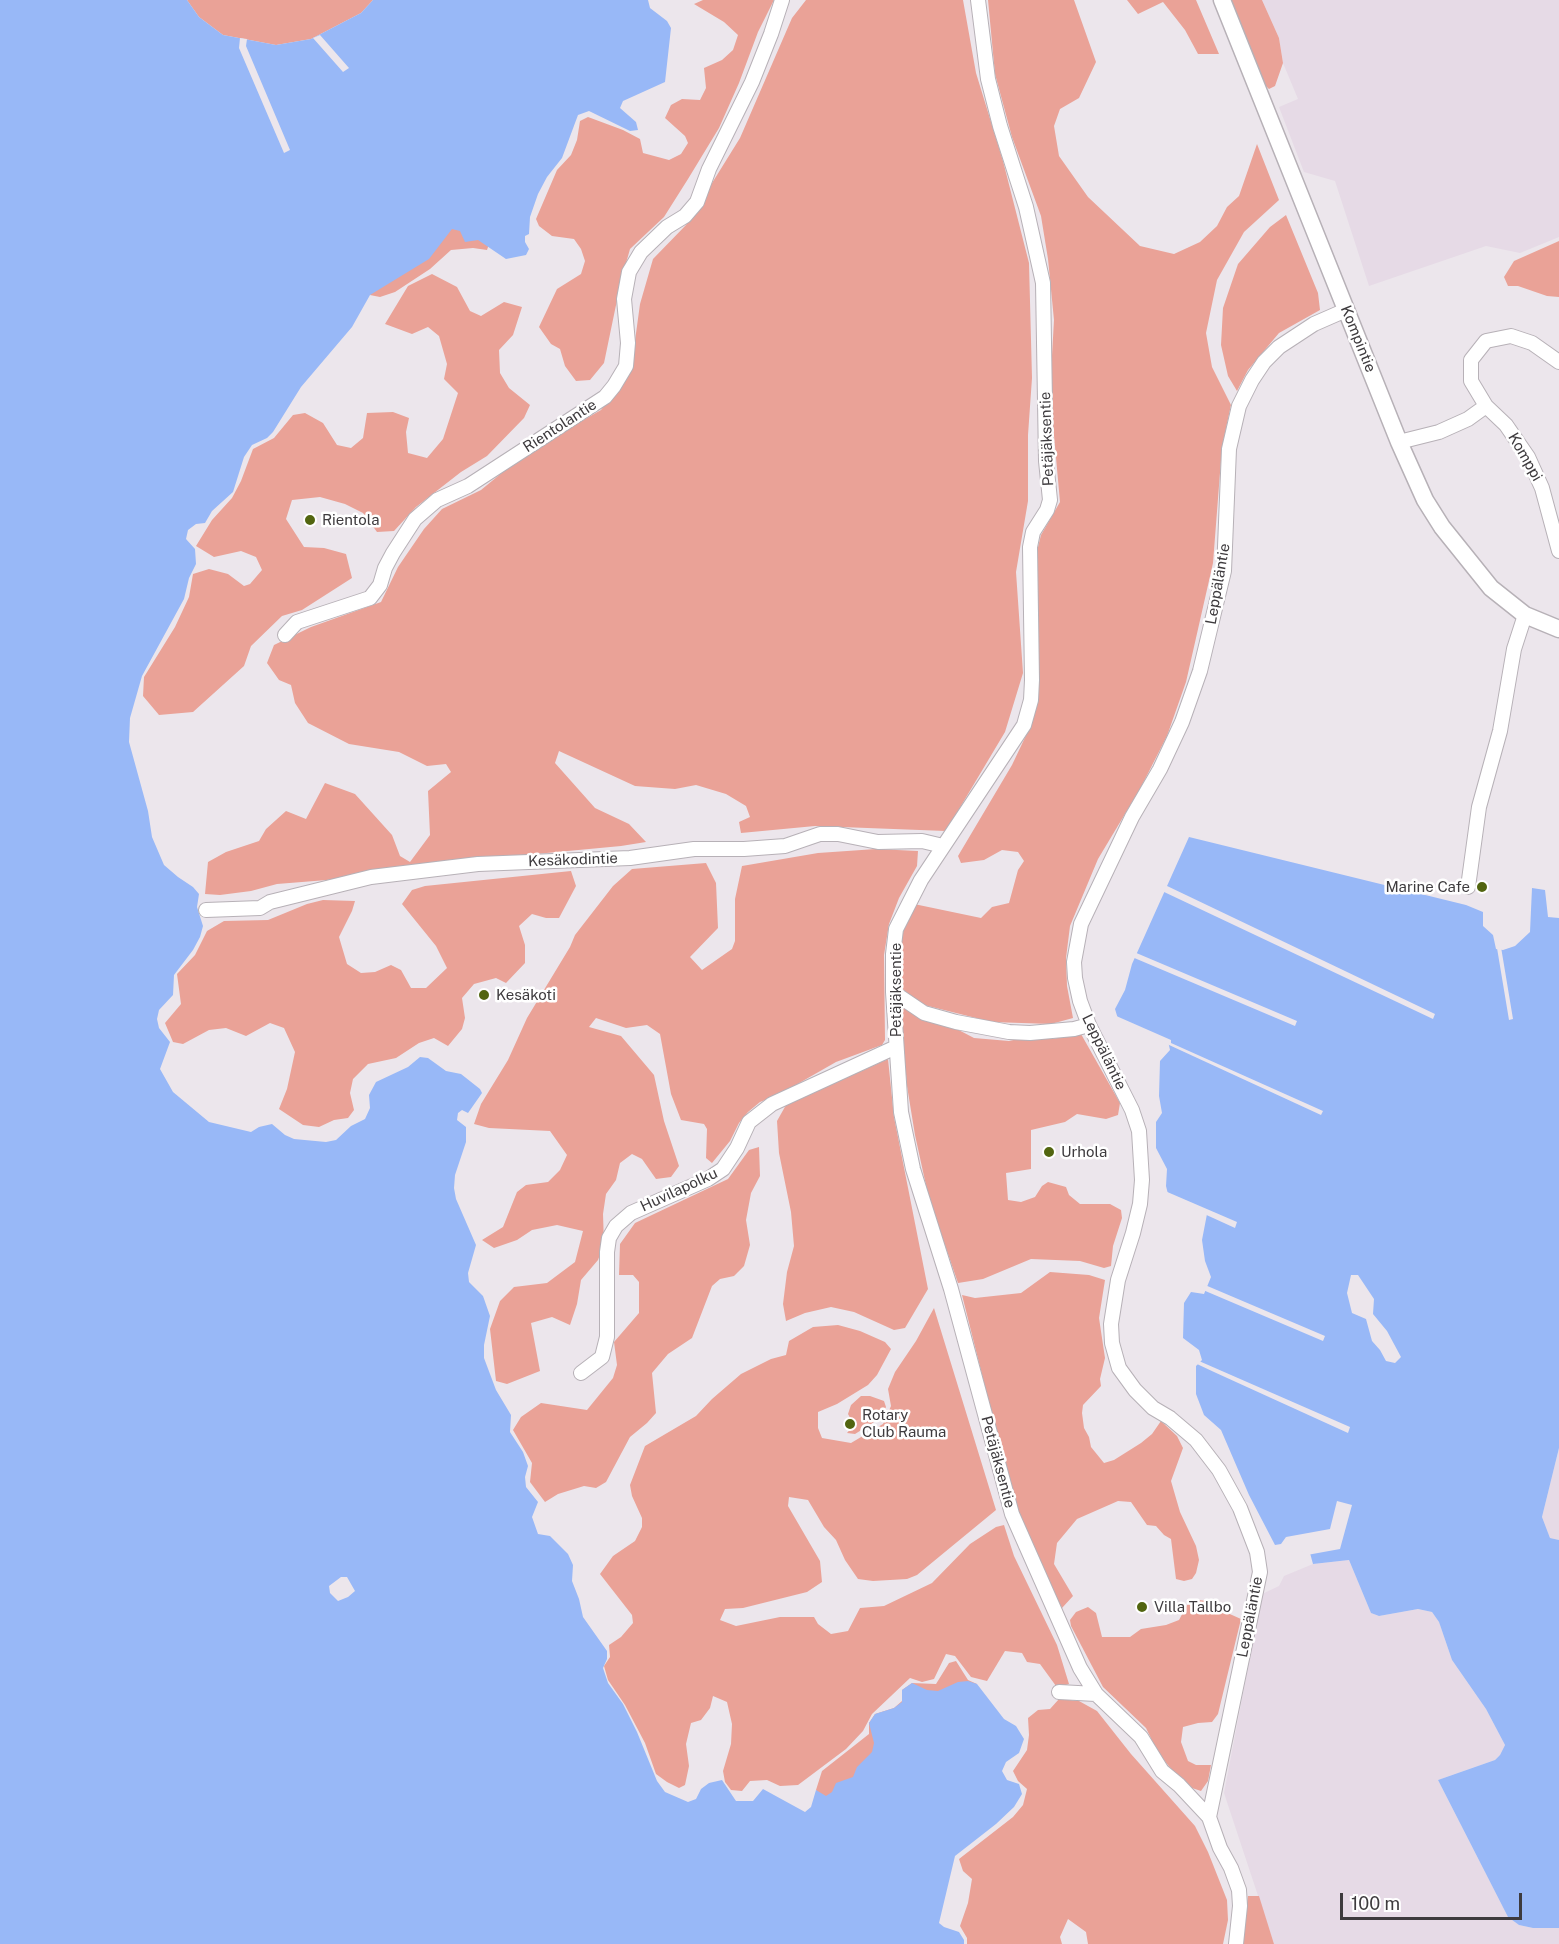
<!DOCTYPE html>
<html>
<head>
<meta charset="utf-8">
<style>
  body { margin:0 }
  #map { position:relative; width:1559px; height:1944px; overflow:hidden; background:#ece6ec; font-family:"Public Sans",sans-serif }
  canvas { display:block }
  .scale { position:absolute; left:1340px; top:1893px; width:182px; height:27px; box-sizing:border-box; border:3px solid #3e3b3e; border-top:0; padding-left:8px; font-size:18px; line-height:21px; white-space:nowrap; color:#3e3b3e; -webkit-text-stroke:4px #fff; paint-order:stroke }
</style>
</head>
<body>
<div id="map">
<canvas width="1559" height="1944"></canvas>
<div class="scale">100 m</div>
</div>
<script>
const ctx = document.querySelector('canvas').getContext('2d');
ctx.lineJoin = 'round';
function fill(path, color) {
  ctx.fillStyle = color;
  ctx.fill(path, 'evenodd');
}
function poly(rows) {
  const path = new Path2D();
  for (const r of rows) {
    path.moveTo(r[0], r[1]);
    for (let i = 2; i < r.length; i += 2) path.lineTo(r[i], r[i + 1]);
  }
  return path;
}
function stroke(path, color, width, dash) {
  ctx.strokeStyle = color;
  ctx.lineWidth = width;
  ctx.lineCap = dash ? 'butt' : 'round';
  ctx.setLineDash(dash || []);
  ctx.stroke(path);
}
function write(font, color, halo, rows, align = 'center') {
  ctx.font = font + ' "Public Sans",sans-serif';
  ctx.lineWidth = 5;
  ctx.setLineDash([]);
  ctx.textBaseline = 'middle';
  ctx.strokeStyle = halo;
  ctx.fillStyle = color;
  for (const [text, x, y, turn = 0] of rows) {
    ctx.save();
    ctx.translate(x, y);
    ctx.rotate((+turn || 0) * Math.PI / 180);
    ctx.textAlign = isNaN(turn) ? turn : align;
    if (halo) ctx.strokeText(text, 0, 0);
    ctx.fillText(text, 0, 0);
    ctx.restore();
  }
}
fill(poly([
  [1262,0,1559,0,1559,237,1520,253,1486,246,1369,286,1335,181,1304,172,1279,107,1298,99,1283,63,1279,38],
  [1559,1448,1559,1540,1550,1538,1542,1517],
  [1349,1560,1371,1613,1379,1616,1418,1609,1432,1612,1439,1622,1452,1660,1486,1709,1505,1745,1500,1755,1495,1760,1438,1780,1508,1917,1519,1925,1533,1928,1559,1928,1559,1944,1274,1944,1224,1793,1262,1594,1279,1586,1284,1576,1313,1564]
]), '#e6dae6');
fill(poly([
  [187,0,373,0,361,13,311,39,276,45,223,35,199,17],
  [703,0,774,0,758,32,739,83,719,128,688,179,664,217,630,249,621,281,604,363,590,380,576,381,565,366,560,349,551,344,539,327,557,289,581,274,585,261,581,249,574,239,552,236,539,226,536,219,557,170,571,155,577,140,580,121,588,117,623,130,640,139,643,153,669,160,681,154,688,143,685,136,665,118,671,105,682,99,700,100,706,88,704,68,722,60,733,50,738,35,724,22,694,4],
  [806,0,963,0,976,73,1003,161,1029,263,1032,378,1028,435,1028,501,1016,572,1023,673,1005,732,946,831,815,826,741,833,739,822,750,817,746,806,726,794,696,785,675,789,635,786,559,751,555,763,595,808,629,824,646,842,621,846,408,866,327,880,277,884,251,891,220,895,205,894,208,862,226,852,259,841,266,829,286,811,306,819,325,783,355,794,392,835,400,856,410,862,430,835,428,791,451,772,446,764,427,766,399,752,349,744,308,723,295,703,291,685,279,680,267,663,274,645,311,627,381,602,398,567,424,529,442,509,481,490,526,453,601,410,631,370,640,304,653,259,686,225,740,138,792,18],
  [988,0,1074,0,1096,62,1079,98,1060,109,1054,126,1059,156,1088,197,1140,246,1174,254,1200,242,1217,226,1227,207,1239,196,1257,144,1279,200,1244,232,1217,280,1206,333,1212,367,1231,405,1222,447,1213,563,1186,682,1167,736,1140,789,1098,859,1070,926,1066,958,1067,986,1073,1018,1051,1024,992,1022,924,1005,903,990,899,983,899,955,904,928,914,904,981,918,992,907,1009,903,1018,870,1024,861,1018,852,1002,850,984,860,961,863,958,856,1012,765,1031,725,1039,687,1036,555,1041,535,1060,502,1050,391,1054,320,1048,259,1041,216,1012,137,995,74],
  [1127,0,1196,0,1219,54,1198,54,1185,30,1163,2,1138,14],
  [1230,0,1262,0,1279,38,1283,63,1275,86,1269,89,1266,86],
  [1286,215,1318,293,1320,310,1279,333,1248,370,1237,391,1228,376,1221,345,1223,308,1238,264,1270,227],
  [461,227,489,244,487,250,473,248,451,250,430,269,395,292,380,297,370,295,376,278,434,228],
  [1559,241,1559,297,1547,296,1518,286,1508,286,1504,277,1514,261],
  [432,274,457,287,470,311,481,316,504,302,522,307,513,335,499,350,500,373,509,388,530,405,524,418,487,456,461,472,416,507,394,531,377,532,363,513,345,504,320,497,292,500,286,519,304,547,324,548,346,554,352,578,302,610,282,616,251,646,244,666,193,712,159,715,143,696,144,677,175,627,189,597,193,574,209,569,228,574,244,586,250,584,262,570,256,557,241,551,214,557,196,546,212,520,232,498,241,481,253,449,274,438,293,415,305,413,323,423,337,445,351,448,363,438,367,413,393,412,409,418,406,432,408,453,427,458,443,439,458,393,444,379,447,364,439,336,428,327,412,334,385,324,408,286],
  [876,849,918,851,917,866,899,898,889,924,884,955,885,1040,882,1045,836,1062,780,1094,760,1102,748,1112,739,1123,730,1141,712,1163,706,1158,707,1129,704,1124,681,1120,671,1094,660,1034,647,1025,626,1028,596,1018,589,1027,621,1036,654,1075,664,1121,679,1166,671,1177,656,1179,642,1159,632,1154,620,1163,616,1180,606,1194,603,1214,604,1244,598,1260,581,1280,577,1304,570,1325,552,1317,531,1323,540,1371,507,1384,496,1381,490,1329,500,1301,514,1287,547,1283,575,1262,583,1231,557,1225,532,1230,517,1240,494,1248,482,1240,503,1227,517,1192,526,1185,548,1182,560,1170,567,1155,550,1131,489,1128,474,1124,481,1104,508,1060,527,1018,570,947,575,935,613,886,632,869,706,863,716,883,718,928,690,957,702,970,732,949,735,941,735,899,742,866,818,853],
  [571,871,576,886,559,918,546,918,532,914,519,926,525,945,525,963,506,983,496,978,474,984,462,998,465,1018,462,1029,448,1046,434,1038,419,1043,396,1058,368,1064,353,1079,350,1093,354,1110,348,1118,334,1120,319,1127,303,1125,279,1109,287,1089,295,1052,284,1028,270,1023,246,1036,226,1028,209,1030,183,1044,173,1042,165,1023,181,1004,177,974,195,955,207,931,224,921,268,920,307,904,323,900,355,901,352,911,339,937,347,964,361,973,375,972,391,965,401,970,411,988,426,988,447,968,436,946,402,904,412,890,425,886],
  [900,1004,951,1026,974,1038,1009,1041,1027,1037,1052,1039,1081,1034,1120,1103,1118,1115,1106,1119,1077,1114,1065,1122,1031,1130,1031,1169,1006,1173,1008,1200,1021,1202,1035,1197,1042,1186,1048,1182,1066,1187,1069,1195,1080,1204,1110,1204,1121,1210,1122,1218,1113,1246,1111,1266,1104,1268,1080,1261,1031,1259,983,1279,958,1283,929,1199,915,1135,907,1086],
  [888,1059,894,1117,928,1289,905,1328,894,1330,854,1312,831,1307,805,1313,786,1321,783,1304,787,1272,794,1246,791,1212,779,1153,777,1121,786,1105],
  [759,1147,760,1176,751,1193,746,1220,750,1245,744,1266,734,1276,720,1279,712,1286,692,1338,668,1354,652,1373,656,1413,647,1423,630,1437,606,1482,596,1488,584,1486,558,1494,545,1502,530,1482,532,1463,513,1430,521,1417,541,1403,587,1410,613,1378,617,1365,614,1342,639,1313,639,1282,633,1275,619,1275,620,1244,635,1223,728,1179,749,1150],
  [1050,1272,1089,1275,1105,1280,1099,1318,1105,1358,1100,1379,1101,1386,1083,1405,1082,1413,1084,1428,1089,1437,1091,1447,1104,1463,1114,1460,1141,1443,1152,1434,1161,1421,1177,1436,1183,1448,1171,1481,1180,1512,1196,1546,1199,1560,1196,1573,1192,1579,1184,1581,1176,1579,1171,1539,1164,1535,1156,1526,1147,1525,1131,1502,1118,1501,1077,1519,1057,1543,1054,1564,1073,1596,1062,1608,1034,1556,1014,1502,962,1295,975,1298,1021,1293],
  [934,1308,996,1510,917,1575,907,1579,873,1581,858,1579,845,1560,836,1540,824,1527,808,1500,789,1497,788,1506,820,1561,822,1582,807,1592,743,1608,725,1609,720,1620,736,1626,780,1617,814,1617,818,1624,831,1634,848,1631,860,1608,884,1606,932,1583,970,1544,996,1527,1004,1525,1014,1556,1057,1645,1069,1684,1060,1687,1056,1686,1040,1664,1027,1662,1022,1653,1005,1651,987,1681,971,1677,955,1656,946,1654,934,1679,922,1682,910,1678,872,1714,863,1731,846,1749,798,1785,780,1786,767,1780,750,1781,742,1791,731,1790,725,1782,723,1771,731,1744,732,1724,727,1702,713,1696,710,1708,701,1720,691,1723,686,1744,689,1766,685,1785,679,1788,667,1782,656,1774,645,1743,625,1705,608,1680,604,1666,610,1657,609,1645,621,1637,633,1623,632,1615,600,1574,613,1556,635,1541,642,1527,642,1518,632,1496,630,1485,645,1446,696,1416,712,1399,741,1374,771,1359,786,1355,789,1341,813,1327,838,1325,860,1331,885,1342,891,1349,877,1375,868,1385,837,1404,818,1412,818,1428,822,1438,851,1443,883,1424,891,1406,888,1389,895,1372,916,1341],
  [861,1396,870,1396,884,1401,886,1407,881,1417,871,1424,855,1434,847,1433,854,1425,848,1414,851,1405],
  [1197,1600,1208,1601,1214,1607,1241,1619,1218,1714,1212,1722,1198,1723,1183,1727,1181,1742,1188,1761,1196,1765,1211,1765,1208,1781,1201,1791,1192,1788,1172,1770,1158,1753,1146,1728,1103,1687,1071,1626,1070,1620,1076,1612,1088,1607,1096,1613,1102,1637,1130,1637,1141,1629,1166,1625,1179,1620,1187,1605],
  [956,1661,968,1680,977,1684,825,1802,816,1790,822,1771,869,1734,869,1723,875,1714,894,1708,902,1701,902,1690,912,1683,936,1684,949,1663],
  [1059,1699,1079,1701,1097,1711,1131,1754,1195,1826,1208,1852,1227,1900,1228,1920,1223,1944,1088,1944,1086,1932,1068,1919,1060,1937,1062,1944,967,1944,967,1938,960,1926,968,1903,972,1879,963,1871,959,1859,1013,1817,1023,1805,1027,1789,1018,1781,1013,1771,1027,1750,1029,1735,1028,1718,1038,1710,1050,1709],
  [1248,1896,1259,1896,1274,1944,1242,1944]
]), '#eaa297');
fill(poly([
  [0,0,187,0,199,17,223,35,276,45,311,39,361,13,373,0,648,0,650,8,667,21,671,28,665,82,623,101,620,108,636,122,638,130,630,131,589,111,578,115,562,158,547,177,538,194,530,217,529,234,525,236,525,242,529,249,526,255,506,259,478,240,465,242,460,231,452,229,429,259,370,295,352,327,301,387,273,432,267,438,252,445,244,457,233,492,212,511,205,523,196,524,188,530,186,539,195,549,196,564,189,578,184,599,142,676,130,718,129,742,148,811,152,837,164,865,178,877,193,887,199,894,197,907,203,926,200,937,193,950,174,975,173,995,159,1010,157,1019,159,1028,170,1042,160,1069,173,1092,209,1122,251,1132,259,1127,272,1124,285,1135,294,1139,326,1142,336,1140,351,1126,365,1119,370,1108,369,1095,376,1082,408,1067,420,1057,428,1058,446,1071,461,1074,480,1089,482,1093,468,1113,462,1110,458,1113,457,1120,466,1127,466,1142,455,1175,454,1188,456,1199,476,1245,468,1273,469,1282,483,1296,490,1316,484,1345,484,1358,496,1390,511,1415,510,1432,523,1452,528,1466,525,1477,526,1487,538,1502,532,1517,538,1534,550,1536,568,1554,573,1565,572,1581,579,1599,583,1617,607,1651,607,1659,603,1668,608,1683,623,1704,637,1732,657,1781,665,1792,688,1802,696,1799,701,1789,709,1783,722,1780,736,1801,753,1801,763,1789,805,1812,811,1807,816,1790,826,1796,832,1792,836,1783,853,1777,857,1767,872,1752,874,1743,869,1723,875,1714,894,1708,902,1702,902,1690,912,1683,927,1690,938,1691,958,1682,968,1681,977,1684,1004,1719,1016,1726,1024,1739,1019,1753,1006,1762,1002,1771,1007,1780,1019,1784,1022,1794,1014,1807,996,1824,955,1856,939,1923,944,1927,959,1932,964,1940,964,1944,0,1944],
  [341,1577,347,1577,355,1591,348,1597,338,1601,330,1593,329,1586],
  [1189,837,1466,905,1483,912,1483,926,1493,935,1496,949,1503,950,1515,946,1530,932,1532,888,1545,890,1548,917,1559,918,1559,1448,1542,1517,1550,1538,1559,1540,1559,1928,1533,1928,1519,1925,1508,1917,1438,1780,1495,1760,1500,1755,1505,1745,1486,1709,1452,1660,1439,1622,1432,1612,1418,1609,1379,1616,1371,1613,1349,1560,1313,1564,1310,1553,1286,1537,1281,1544,1275,1545,1249,1495,1221,1430,1204,1415,1196,1394,1196,1366,1202,1360,1199,1350,1183,1338,1184,1303,1191,1292,1204,1294,1211,1277,1205,1261,1202,1240,1207,1214,1168,1194,1166,1186,1167,1169,1156,1148,1156,1122,1162,1113,1159,1096,1160,1061,1170,1050,1168,1041,1118,1019,1115,1009,1125,990,1132,964],
  [1351,1275,1358,1275,1374,1299,1373,1314,1387,1331,1401,1357,1395,1363,1386,1361,1380,1350,1372,1341,1366,1319,1352,1313,1347,1293]
]), '#98b8f7');
fill(poly([
  [320,35,349,68,343,72,313,38],
  [240,38,247,39,246,46,290,150,284,153,239,48],
  [1165,885,1435,1014,1433,1019,1162,891],
  [1496,942,1501,947,1513,1019,1509,1020],
  [1134,952,1297,1021,1295,1026,1132,957],
  [1114,1015,1171,1040,1171,1043,1323,1111,1321,1115,1117,1021],
  [1165,1191,1237,1222,1235,1228,1167,1197],
  [1205,1285,1325,1336,1323,1341,1203,1290],
  [1199,1361,1350,1427,1348,1433,1214,1372,1197,1364],
  [1337,1501,1352,1505,1340,1549,1307,1555,1287,1542,1286,1537,1330,1529]
]), '#ece6ec');
const minor = poly([
  [978,0,988,79,1000,126,1026,207,1043,283,1046,461,1050,500,1047,510,1033,532,1030,547,1032,680,1031,700,1024,725,921,880,896,929,893,954,893,992,901,1112,913,1169,951,1289,1012,1514,1080,1668,1096,1694,1141,1737,1162,1771,1179,1785,1209,1817,1220,1848,1231,1868,1239,1890,1240,1906,1236,1944],
  [1559,362,1532,343,1511,336,1486,341,1471,360,1471,381,1486,406,1506,425,1528,457,1542,488,1559,551],
  [1399,442,1439,432,1468,419,1486,406],
  [285,635,297,622,370,598,380,585,385,568,393,553,415,519,437,500,468,486,605,397,614,386,626,366,628,343,624,299,629,272,641,252,667,227,685,216,697,202,709,169,752,82,771,34,782,0],
  [1468,887,1479,807,1500,731,1514,649,1525,615],
  [206,910,260,908,270,902,371,877,478,864,630,858,694,849,744,849,785,846,820,834,838,834,878,842,922,841,943,846],
  [893,992,924,1013,956,1022,1009,1032,1030,1033,1074,1029,1089,1025],
  [581,1373,602,1357,607,1337,607,1252,609,1238,616,1226,631,1213,708,1179,723,1169,737,1148,749,1122,772,1104,896,1047],
  [1059,1692,1096,1694],
  [1209,1817,1260,1572,1257,1552,1240,1508,1219,1470,1196,1440,1170,1418,1153,1408,1135,1390,1119,1368,1112,1343,1111,1324,1118,1280,1133,1233,1140,1204,1142,1180,1139,1131,1132,1110,1089,1025,1080,1001,1075,978,1074,962,1081,924,1132,817,1160,769,1182,722,1200,671,1224,571,1229,449,1239,406,1252,380,1264,362,1279,347,1314,324,1346,310]
]);
const tertiary = poly([
  [1222,0,1399,442,1425,500,1442,527,1491,588,1525,615,1559,629]
]);
stroke(minor, '#b7b1b7', 16);
stroke(tertiary, '#b7b1b7', 19);
stroke(minor, '#fff', 14);
stroke(tertiary, '#fff', 16);
for (const [x, y, r, color] of [
  [310,520,6,"#526510"],
  [1482,887,6,"#526510"],
  [484,995,6,"#526510"],
  [1049,1152,6,"#526510"],
  [850,1424,6,"#526510"],
  [1142,1607,6,"#526510"]
]) {
  const dot = new Path2D();
  dot.arc(x, y, r, 0, 2 * Math.PI);
  ctx.fillStyle = color;
  ctx.fill(dot);
  stroke(dot, '#fff', 2);
}
write('15px', '#3e3b3e', '#fff', [
  ["Kompintie",1358,339,68],
  ["Rientolantie",560,426,-33],
  ["Petäjäksentie",1047,439,-92],
  ["Komppi",1525,457,60],
  ["Leppäläntie",1218,584,-80],
  ["Kesäkodintie",573,860,-2],
  ["Petäjäksentie",896,990,-90],
  ["Leppäläntie",1104,1052,64],
  ["Huvilapolku",679,1190,-25],
  ["Petäjäksentie",998,1462,75],
  ["Leppäläntie",1250,1617,-79]
]);
write('15px', '#3e3b3e', '#fff', [
  ["Rientola",322,520],
  ["Marine Cafe",1470,887,"right"],
  ["Kesäkoti",496,995],
  ["Urhola",1061,1152],
  ["Rotary",862,1415],
  ["Club Rauma",862,1432],
  ["Villa Tallbo",1154,1607]
], 'left');
</script>
</body>
</html>
